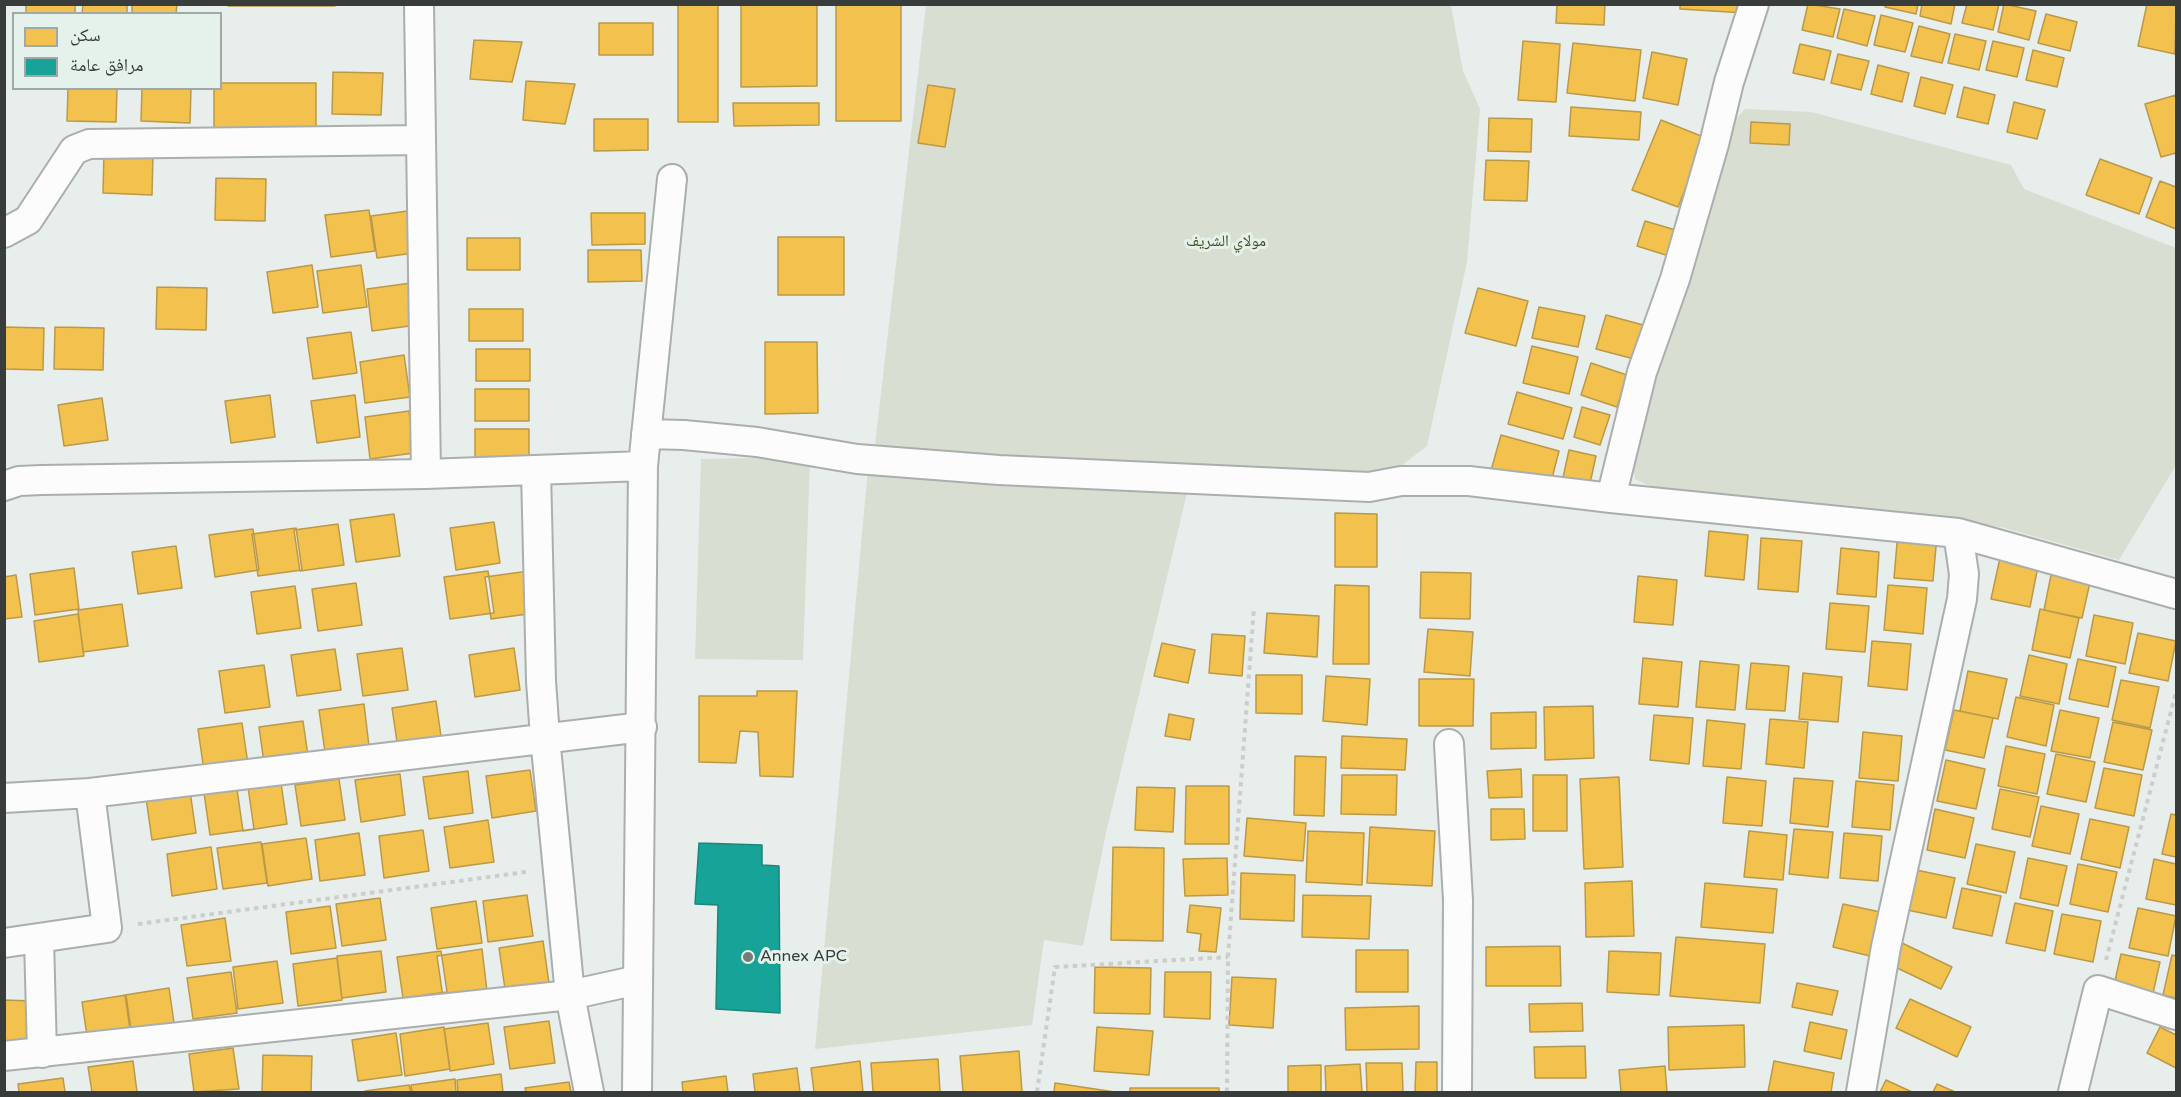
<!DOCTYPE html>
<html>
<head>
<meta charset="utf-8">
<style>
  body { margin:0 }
  #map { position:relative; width:2181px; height:1097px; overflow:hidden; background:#e8eeeb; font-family:"Varela Round","Noto Naskh Arabic",sans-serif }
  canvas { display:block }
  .frame { position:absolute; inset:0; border:6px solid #383d3b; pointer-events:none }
  .legend { position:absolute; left:12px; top:12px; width:210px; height:78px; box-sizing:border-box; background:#e5f1eb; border:2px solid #a0a9a5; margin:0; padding:8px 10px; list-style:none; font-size:18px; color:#383d3b }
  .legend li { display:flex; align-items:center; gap:12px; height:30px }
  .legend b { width:30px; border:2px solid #a0a9a5 }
</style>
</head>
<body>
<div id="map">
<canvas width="2181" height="1097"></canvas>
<div class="frame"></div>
<ul class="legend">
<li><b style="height:16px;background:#f2c14e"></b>سكن</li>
<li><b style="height:16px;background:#17a398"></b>مرافق عامة</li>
</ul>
</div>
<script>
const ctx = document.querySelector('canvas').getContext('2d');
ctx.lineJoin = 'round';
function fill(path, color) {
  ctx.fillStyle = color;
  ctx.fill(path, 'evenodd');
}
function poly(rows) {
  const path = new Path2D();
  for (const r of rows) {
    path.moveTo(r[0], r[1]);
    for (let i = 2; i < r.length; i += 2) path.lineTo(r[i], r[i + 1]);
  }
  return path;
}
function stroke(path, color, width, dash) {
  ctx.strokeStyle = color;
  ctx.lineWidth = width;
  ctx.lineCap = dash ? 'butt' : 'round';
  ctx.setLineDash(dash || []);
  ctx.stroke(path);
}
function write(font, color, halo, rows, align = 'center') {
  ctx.font = font + ' "Varela Round","Noto Naskh Arabic",sans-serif';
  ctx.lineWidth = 6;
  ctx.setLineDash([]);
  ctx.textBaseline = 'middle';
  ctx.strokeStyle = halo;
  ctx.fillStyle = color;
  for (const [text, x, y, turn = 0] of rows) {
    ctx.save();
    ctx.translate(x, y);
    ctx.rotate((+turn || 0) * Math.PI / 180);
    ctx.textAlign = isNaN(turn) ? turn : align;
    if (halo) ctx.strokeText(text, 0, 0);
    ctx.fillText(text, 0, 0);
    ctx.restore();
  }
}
fill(poly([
  [926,5,1451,5,1463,71,1480,109,1467,262,1427,446,1401,466,1371,478,1187,493,1106,833,1083,946,1044,940,1032,1025,815,1049,868,468,1059,475,875,445],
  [1745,109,1811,112,2011,165,2024,189,2176,248,2176,465,2119,560,2001,527,1682,501,1635,479,1630,451,1731,124],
  [810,457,803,660,695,659,701,459]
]), '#d8ded1');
const homes = poly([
  [26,4,75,4,75,14,26,14,26,4],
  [83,4,132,4,132,14,82,14,83,4],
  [127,4,177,4,176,14,127,14,127,4],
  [228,4,335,4,335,6,228,6,228,4],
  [678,4,718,4,718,122,678,122,678,4],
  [741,4,817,4,817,86,741,87,741,4],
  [836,4,901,4,901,121,836,121,836,4],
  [1557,4,1605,4,1604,25,1556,23,1557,4],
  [1680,4,1746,4,1745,13,1680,9,1680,4],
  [1808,4,1840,9,1833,37,1802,30,1808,4],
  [1885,4,1918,4,1916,14,1885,7,1885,4],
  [1922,4,1955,4,1951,24,1920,16,1922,4],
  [1967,4,1999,4,1993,30,1962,23,1967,4],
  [2004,4,2036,11,2029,40,1998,32,2004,4],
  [2147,4,2176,4,2175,54,2138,46,2147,4],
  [1844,9,1875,16,1867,46,1837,38,1844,9],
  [2046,14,2077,22,2070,51,2038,43,2046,14],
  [1881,15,1913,23,1905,52,1874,45,1881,15],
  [599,23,653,23,653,55,599,55,599,23],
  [1919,26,1950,34,1942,63,1911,56,1919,26],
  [1955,34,1986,41,1979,70,1948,63,1955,34],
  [474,40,522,42,512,82,470,79,474,40],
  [1523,41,1560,44,1556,102,1518,100,1523,41],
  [1993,41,2024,48,2017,77,1986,70,1993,41],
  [1573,43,1641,50,1635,101,1567,93,1573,43],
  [1800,44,1831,51,1824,80,1793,73,1800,44],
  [2033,50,2064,58,2057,87,2026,80,2033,50],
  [1652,52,1687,59,1678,105,1643,98,1652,52],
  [1838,54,1869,61,1861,90,1831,83,1838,54],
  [1878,65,1909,73,1902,102,1871,94,1878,65],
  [333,72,383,73,381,115,332,114,333,72],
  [1921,77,1953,85,1945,114,1914,106,1921,77],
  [526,81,575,84,565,124,523,120,526,81],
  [220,83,316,83,316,127,214,128,214,88,220,88,220,83],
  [928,85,955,89,945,147,918,143,928,85],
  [1964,87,1995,95,1988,124,1957,117,1964,87],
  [68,88,117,88,116,122,67,121,68,88],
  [142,88,191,88,190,123,141,121,142,88],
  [2176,95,2176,153,2161,157,2145,104,2176,95],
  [2014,102,2045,110,2037,139,2007,132,2014,102],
  [733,103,819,103,819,125,734,126,733,103],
  [1571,107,1641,112,1639,140,1569,136,1571,107],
  [1489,118,1532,119,1531,152,1488,151,1489,118],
  [594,119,648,119,648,150,594,151,594,119],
  [1661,120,1706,138,1678,207,1632,190,1661,120],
  [1751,122,1790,124,1789,145,1750,143,1751,122],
  [104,151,153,153,152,195,103,193,104,151],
  [2100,159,2152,178,2139,214,2086,195,2100,159],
  [1486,160,1529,161,1527,201,1484,200,1486,160],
  [216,178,266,179,265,221,215,220,216,178],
  [2160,181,2176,187,2176,229,2146,217,2160,181],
  [369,210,375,251,331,257,325,215,369,210],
  [415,210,421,252,377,258,371,216,415,210],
  [591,213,645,213,645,244,592,245,591,213],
  [1645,221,1679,231,1672,257,1637,246,1645,221],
  [778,237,844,237,844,295,778,295,778,237],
  [467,238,520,238,520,270,467,270,467,238],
  [588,250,641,250,642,281,588,282,588,250],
  [312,265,318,307,273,313,267,272,312,265],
  [361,265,367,307,323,313,317,271,361,265],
  [411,283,417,325,372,331,367,289,411,283],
  [157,287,207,288,206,330,156,329,157,287],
  [1478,288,1528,301,1516,346,1465,333,1478,288],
  [1539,307,1585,316,1578,347,1532,338,1539,307],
  [469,309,523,309,523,341,469,341,469,309],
  [1606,315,1647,326,1638,360,1596,349,1606,315],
  [4,327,44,328,43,370,4,369,4,327],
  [55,327,104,328,103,370,54,369,55,327],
  [351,332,357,373,313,379,307,338,351,332],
  [765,342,817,342,818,413,765,414,765,342],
  [1532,346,1578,357,1569,394,1523,383,1532,346],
  [476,349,530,349,530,381,476,381,476,349],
  [404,355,410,397,365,403,360,362,404,355],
  [1591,363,1627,375,1617,407,1581,395,1591,363],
  [475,389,529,389,529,421,475,421,475,389],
  [1517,392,1572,408,1563,439,1508,424,1517,392],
  [270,395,275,437,231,443,225,401,270,395],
  [355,395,360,437,317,443,311,401,355,395],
  [102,398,108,440,64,446,58,405,102,398],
  [1582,407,1610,415,1600,445,1574,437,1582,407],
  [409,411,414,453,370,459,365,417,409,411],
  [475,429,529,429,529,461,475,461,475,429],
  [1501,435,1559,451,1549,490,1490,474,1501,435],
  [1569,450,1596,456,1589,488,1562,482,1569,450],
  [1335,513,1377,514,1377,567,1335,567,1335,513],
  [394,514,400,556,356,562,350,520,394,514],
  [494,522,500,563,456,570,450,528,494,522],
  [338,524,344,565,300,571,294,530,338,524],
  [296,528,302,570,258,576,252,534,296,528],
  [253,529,259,570,215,577,209,535,253,529],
  [1709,531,1748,535,1744,580,1705,576,1709,531],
  [1898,532,1937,535,1933,581,1894,578,1898,532],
  [1761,538,1802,541,1798,592,1758,589,1761,538],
  [176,546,182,588,138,594,132,552,176,546],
  [1841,548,1879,552,1876,597,1837,594,1841,548],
  [2000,558,2038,566,2030,607,1991,599,2000,558],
  [74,568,79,609,35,615,30,574,74,568],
  [2052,570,2091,578,2082,618,2044,610,2052,570],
  [488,571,494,613,450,619,444,577,488,571],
  [529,571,535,613,491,619,485,577,529,571],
  [1421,572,1471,573,1470,619,1420,618,1421,572],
  [16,575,22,617,4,619,4,577,16,575],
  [1638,576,1677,580,1673,625,1634,622,1638,576],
  [356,583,362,625,318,631,312,589,356,583],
  [1335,585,1369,586,1369,664,1333,664,1335,585],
  [1888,585,1927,588,1923,634,1884,630,1888,585],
  [295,586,301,628,257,634,251,592,295,586],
  [1830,603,1869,606,1865,652,1826,649,1830,603],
  [122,604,128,646,83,652,78,610,122,604],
  [2040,609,2079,618,2070,658,2032,650,2040,609],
  [1267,613,1319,616,1317,657,1264,653,1267,613],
  [78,614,84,656,39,662,34,621,78,614],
  [2094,615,2133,623,2125,664,2086,656,2094,615],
  [1428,629,1473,632,1470,676,1424,672,1428,629],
  [2138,633,2176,641,2168,681,2129,673,2138,633],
  [1212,634,1245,636,1242,676,1209,673,1212,634],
  [1872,641,1911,644,1907,690,1868,686,1872,641],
  [1162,643,1195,650,1188,683,1154,676,1162,643],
  [402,648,408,690,363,696,357,654,402,648],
  [514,648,520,690,475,697,469,655,514,648],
  [335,649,341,690,297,696,291,655,335,649],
  [2029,655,2067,664,2059,704,2020,696,2029,655],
  [1643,658,1682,662,1678,707,1639,704,1643,658],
  [2078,659,2116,667,2108,707,2069,699,2078,659],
  [1700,661,1739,665,1735,710,1696,707,1700,661],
  [1751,663,1789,666,1785,711,1746,709,1751,663],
  [264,665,270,707,225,713,219,671,264,665],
  [1968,671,2007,679,1998,719,1960,711,1968,671],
  [1803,673,1842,677,1838,722,1799,719,1803,673],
  [1256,675,1302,675,1302,714,1256,713,1256,675],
  [1326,676,1370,679,1367,725,1323,721,1326,676],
  [1419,679,1474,679,1473,726,1419,726,1419,679],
  [2121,680,2159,687,2150,728,2112,720,2121,680],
  [757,691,797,691,793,777,760,776,758,732,740,731,736,763,699,762,699,696,757,696,757,691],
  [2016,697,2054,705,2046,746,2007,737,2016,697],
  [436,701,442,743,398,749,392,708,436,701],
  [364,704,369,746,325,752,319,710,364,704],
  [1593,706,1594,758,1545,760,1544,707,1593,706],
  [1954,710,1993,718,1984,758,1945,750,1954,710],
  [2060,710,2099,718,2090,758,2051,751,2060,710],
  [1536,712,1536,748,1491,749,1491,713,1536,712],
  [1169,714,1194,719,1190,740,1165,736,1169,714],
  [1654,715,1693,718,1689,764,1650,760,1654,715],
  [1770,719,1808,722,1804,768,1766,764,1770,719],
  [1707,720,1745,724,1741,769,1703,766,1707,720],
  [303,721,309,763,265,770,259,727,303,721],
  [2113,722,2152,730,2143,770,2104,762,2113,722],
  [242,723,248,764,204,771,198,729,242,723],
  [1863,732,1902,736,1898,781,1859,778,1863,732],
  [1342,736,1407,739,1405,770,1341,768,1342,736],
  [2006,746,2045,754,2037,794,1998,786,2006,746],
  [2056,754,2095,762,2086,802,2047,794,2056,754],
  [1295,756,1326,757,1324,816,1294,815,1295,756],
  [1946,760,1985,769,1976,809,1937,801,1946,760],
  [2104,768,2142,775,2134,816,2095,808,2104,768],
  [1521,769,1522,797,1489,798,1487,771,1521,769],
  [530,770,536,811,492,818,486,776,530,770],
  [468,771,473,813,429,819,423,777,468,771],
  [400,774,405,815,361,822,355,780,400,774],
  [1342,775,1397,775,1396,815,1341,814,1342,775],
  [1533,775,1567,775,1567,831,1533,831,1533,775],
  [1619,777,1623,867,1584,869,1580,779,1619,777],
  [1727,777,1766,781,1762,826,1723,823,1727,777],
  [1794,778,1833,781,1828,827,1790,823,1794,778],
  [339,779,345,820,301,826,295,785,339,779],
  [1856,781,1894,785,1890,830,1852,827,1856,781],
  [281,783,287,824,243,831,237,789,281,783],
  [1186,786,1229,786,1229,844,1185,844,1186,786],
  [248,787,254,829,210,835,204,793,248,787],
  [1137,787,1175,788,1173,832,1135,830,1137,787],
  [2000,789,2039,797,2030,837,1992,829,2000,789],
  [190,791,196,833,152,840,146,798,190,791],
  [2041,806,2079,814,2070,854,2032,846,2041,806],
  [1491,809,1524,809,1525,839,1491,840,1491,809],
  [1935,809,1974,818,1965,858,1927,850,1935,809],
  [2171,814,2176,815,2176,857,2162,854,2171,814],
  [1247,818,1306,823,1303,861,1244,856,1247,818],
  [2090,819,2129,827,2120,868,2081,859,2090,819],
  [488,820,494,862,450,868,444,827,488,820],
  [1370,827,1435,831,1432,886,1367,883,1370,827],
  [1794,829,1833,832,1828,878,1789,874,1794,829],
  [423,830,429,871,384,878,379,836,423,830],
  [1308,831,1364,833,1362,885,1306,882,1308,831],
  [1749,831,1787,835,1783,880,1744,877,1749,831],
  [359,833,365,875,320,881,315,840,359,833],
  [1844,833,1882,836,1878,881,1840,878,1844,833],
  [306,838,312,879,268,886,262,844,306,838],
  [261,842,267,883,223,889,217,848,261,842],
  [1976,844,2015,852,2006,893,1967,884,1976,844],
  [211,847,217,889,172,896,167,854,211,847],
  [1113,847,1164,848,1163,941,1111,940,1113,847],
  [1227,858,1228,895,1185,896,1183,859,1227,858],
  [2028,858,2067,866,2058,906,2020,898,2028,858],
  [2154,859,2176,864,2176,905,2146,899,2154,859],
  [2078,864,2117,872,2108,912,2070,904,2078,864],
  [1916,870,1955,878,1946,918,1907,910,1916,870],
  [1241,873,1295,875,1294,921,1240,919,1241,873],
  [1632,881,1634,936,1586,937,1585,883,1632,881],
  [1705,883,1777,889,1773,933,1701,927,1705,883],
  [1962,888,2001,896,1992,936,1953,928,1962,888],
  [527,895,533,936,488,942,483,901,527,895],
  [1303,895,1371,896,1369,939,1302,937,1303,895],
  [380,898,386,940,342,946,336,904,380,898],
  [476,901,482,943,437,949,431,908,476,901],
  [2015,903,2053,911,2045,951,2006,943,2015,903],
  [1843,904,1885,913,1874,957,1833,947,1843,904],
  [1190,905,1221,908,1216,952,1199,951,1201,934,1187,932,1190,905],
  [330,906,336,948,291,954,286,912,330,906],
  [2138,908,2176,916,2168,956,2129,948,2138,908],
  [2062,914,2101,921,2093,962,2054,954,2062,914],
  [225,918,231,961,187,966,181,925,225,918],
  [1676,937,1765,944,1760,1003,1670,996,1676,937],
  [543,941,549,983,505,989,499,948,543,941],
  [1902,943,1952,967,1941,989,1891,965,1902,943],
  [1560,946,1561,986,1486,986,1486,947,1560,946],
  [482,949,487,991,443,997,437,956,482,949],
  [1356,950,1408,950,1408,992,1356,992,1356,950],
  [381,951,386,992,342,998,337,956,381,951],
  [441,951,447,992,403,998,397,957,441,951],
  [1609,951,1661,953,1659,995,1607,992,1609,951],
  [2121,954,2160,962,2151,1002,2112,994,2121,954],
  [2172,955,2176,956,2176,998,2163,995,2172,955],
  [337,958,342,1000,298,1006,293,964,337,958],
  [277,961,283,1003,238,1009,233,967,277,961],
  [1095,967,1151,968,1150,1014,1094,1013,1095,967],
  [231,972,237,1013,193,1019,187,978,231,972],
  [1165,972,1211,972,1210,1019,1164,1017,1165,972],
  [1232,977,1276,979,1273,1028,1229,1025,1232,977],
  [1797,983,1838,991,1832,1015,1792,1007,1797,983],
  [169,988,175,1030,131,1036,125,995,169,988],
  [126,995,132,1037,88,1043,82,1002,126,995],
  [1910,999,1971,1027,1957,1057,1896,1028,1910,999],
  [4,1000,33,1001,32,1043,4,1042,4,1000],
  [1582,1003,1583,1031,1530,1032,1529,1004,1582,1003],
  [1419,1006,1419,1049,1346,1050,1345,1008,1419,1006],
  [549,1021,555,1063,510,1069,504,1027,549,1021],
  [1810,1022,1847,1030,1841,1059,1804,1051,1810,1022],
  [488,1023,494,1064,450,1071,444,1029,488,1023],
  [1744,1025,1745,1067,1669,1070,1668,1027,1744,1025],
  [444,1027,450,1069,405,1076,400,1034,444,1027],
  [1097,1027,1153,1031,1149,1075,1094,1071,1097,1027],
  [2160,1027,2176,1035,2176,1068,2147,1053,2160,1027],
  [396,1033,402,1075,358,1081,352,1040,396,1033],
  [1585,1046,1586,1078,1535,1078,1534,1047,1585,1046],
  [233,1048,239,1089,194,1092,189,1054,233,1048],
  [1019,1051,1022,1092,963,1092,960,1056,1019,1051],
  [263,1055,312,1056,311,1092,262,1092,263,1055],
  [938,1059,940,1092,873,1092,871,1063,938,1059],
  [133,1061,137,1092,92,1092,88,1067,133,1061],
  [860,1061,863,1092,814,1092,811,1068,860,1061],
  [1774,1061,1834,1073,1831,1092,1768,1092,1774,1061],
  [1416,1062,1437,1062,1437,1092,1415,1092,1416,1062],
  [1366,1063,1402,1063,1403,1092,1367,1092,1366,1063],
  [1360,1064,1362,1092,1326,1092,1325,1066,1360,1064],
  [1321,1065,1321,1092,1288,1092,1288,1066,1321,1065],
  [1665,1066,1667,1092,1621,1092,1619,1070,1665,1066],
  [797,1068,800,1092,755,1092,753,1074,797,1068],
  [501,1074,503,1092,458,1092,457,1080,501,1074],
  [726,1076,728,1092,683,1092,682,1082,726,1076],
  [63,1078,65,1092,19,1092,18,1084,63,1078],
  [455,1079,456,1092,412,1092,411,1085,455,1079],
  [1886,1080,1912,1092,1880,1092,1886,1080],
  [569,1082,571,1092,526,1092,525,1088,569,1082],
  [1055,1083,1115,1092,1054,1092,1055,1083],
  [1937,1084,1955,1092,1933,1092,1937,1084],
  [409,1085,411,1092,366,1092,365,1091,409,1085],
  [1130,1088,1219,1088,1219,1092,1130,1092,1130,1088]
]);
fill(homes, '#f2c14e');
stroke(homes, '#ba9948', 1.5);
const public = poly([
  [699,843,762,845,762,865,779,866,780,1013,716,1009,718,905,695,904,699,843]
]);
fill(public, '#17a398');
stroke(public, '#21847c', 1.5);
const minor = poly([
  [419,4,426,474],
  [4,233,28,220,74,150,89,144,421,140],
  [646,434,684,435,757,442,857,459,999,470,1369,487,1401,481,1469,481,1611,498,1958,533,2176,594],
  [536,470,541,681,545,737,570,995,589,1092],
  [4,486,19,481,42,480,426,474,643,466],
  [1611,498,1642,372,1675,279,1714,144,1729,82,1754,4],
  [1449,744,1458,900,1457,1092],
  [4,798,90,793,642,727],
  [39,939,42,1053],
  [4,943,107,928,90,793],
  [4,1056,570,995,638,980],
  [637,1092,643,466,672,179],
  [1861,1092,1886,947,1962,599,1964,574,1958,533],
  [2073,1092,2098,990,2176,1015]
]);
stroke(minor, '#aaafad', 32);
stroke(poly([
  [138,924,526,872],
  [2106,960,2176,692],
  [1037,1092,1055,967,1228,957],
  [1227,1092,1228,957,1254,607]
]), '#cccecd', 4, [4.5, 4.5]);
stroke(minor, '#fcfcfc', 28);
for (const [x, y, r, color] of [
  [748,957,6,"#767b79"]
]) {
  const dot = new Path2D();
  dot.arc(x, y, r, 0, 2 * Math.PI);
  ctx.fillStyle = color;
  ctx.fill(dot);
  stroke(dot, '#e5f1eb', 2);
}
write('16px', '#464e19', '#e5f1eb', [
  ["مولاي الشريف",1226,242]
]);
write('16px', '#383d3b', '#e5f1eb', [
  ["Annex APC",760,957]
], 'left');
</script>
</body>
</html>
